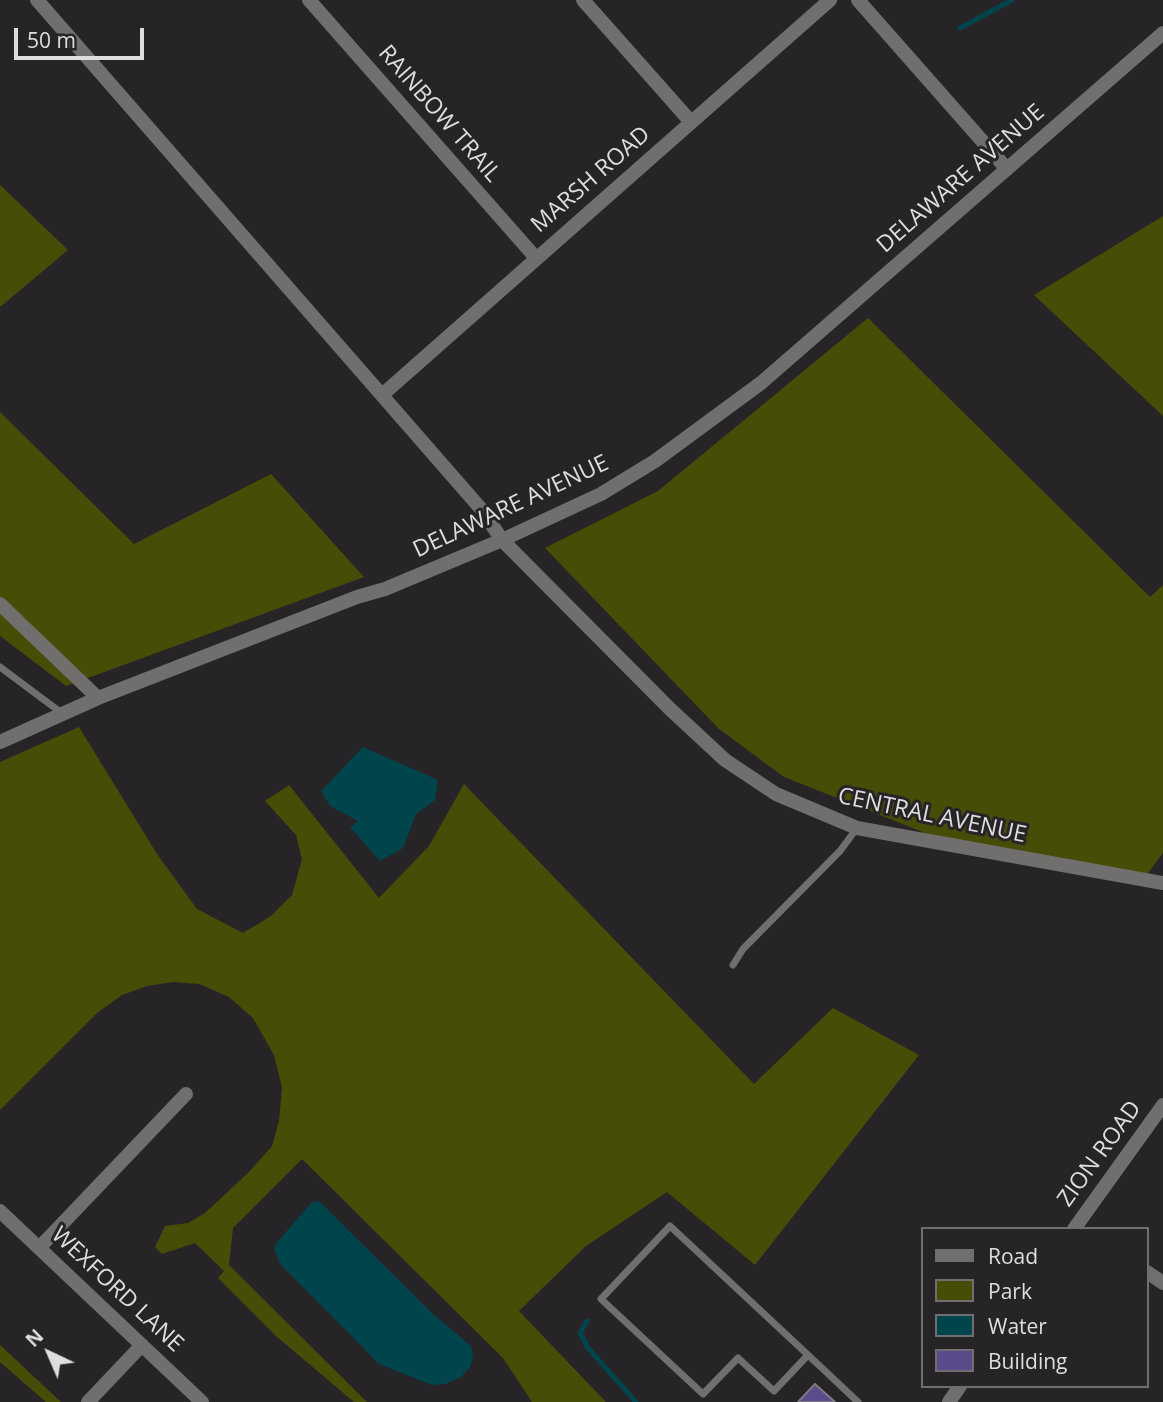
<!DOCTYPE html>
<html>
<head>
<meta charset="utf-8">
<style>
  body { margin:0 }
  #map { position:relative; width:1163px; height:1402px; overflow:hidden; background:#272428; font-family:"Open Sans",sans-serif }
  canvas { display:block }
  .legend { position:absolute; left:921px; top:1227px; width:228px; height:161px; box-sizing:border-box; background:#272428; border:2px solid #716e71; margin:0; padding:9px 12px; list-style:none; font-size:21px; color:#dfdddf }
  .legend li { display:flex; align-items:center; gap:14px; height:35px }
  .legend b { width:35px; border:2px solid #716e71 }
  .north { position:absolute; left:14px; top:1318px; width:70px; height:70px; -webkit-text-stroke:5px #272428; paint-order:stroke; rotate:316deg; font-size:19px; font-weight:700; line-height:28px; text-align:center; color:#dfdddf }
  .north::after { content:''; display:block; margin:auto; width:24px; height:32px; background:#dfdddf; clip-path:polygon(50% 0,100% 100%,50% 72%,0 100%) }
  .scale { position:absolute; left:14px; top:28px; width:130px; height:32px; box-sizing:border-box; border:4px solid #dfdddf; border-top:0; padding-left:9px; font-size:21px; line-height:24px; white-space:nowrap; color:#dfdddf; -webkit-text-stroke:5px #272428; paint-order:stroke }
</style>
</head>
<body>
<div id="map">
<canvas width="1163" height="1402"></canvas>
<ul class="legend">
<li><b style="height:9px;background:#716f6e"></b>Road</li>
<li><b style="height:19px;background:#474d07"></b>Park</li>
<li><b style="height:19px;background:#00444c"></b>Water</li>
<li><b style="height:19px;background:#5c4b8a"></b>Building</li>
</ul>
<div class="north">N</div>
<div class="scale">50 m</div>
</div>
<script>
const ctx = document.querySelector('canvas').getContext('2d');
ctx.lineJoin = 'round';
function fill(path, color) {
  ctx.fillStyle = color;
  ctx.fill(path, 'evenodd');
}
function poly(rows) {
  const path = new Path2D();
  for (const r of rows) {
    path.moveTo(r[0], r[1]);
    for (let i = 2; i < r.length; i += 2) path.lineTo(r[i], r[i + 1]);
  }
  return path;
}
function stroke(path, color, width, dash) {
  ctx.strokeStyle = color;
  ctx.lineWidth = width;
  ctx.lineCap = dash ? 'butt' : 'round';
  ctx.setLineDash(dash || []);
  ctx.stroke(path);
}
function write(font, color, halo, rows, align = 'center') {
  ctx.font = font + ' "Open Sans",sans-serif';
  ctx.lineWidth = 6;
  ctx.setLineDash([]);
  ctx.textBaseline = 'middle';
  ctx.strokeStyle = halo;
  ctx.fillStyle = color;
  for (const [text, x, y, turn = 0] of rows) {
    ctx.save();
    ctx.translate(x, y);
    ctx.rotate((+turn || 0) * Math.PI / 180);
    ctx.textAlign = isNaN(turn) ? turn : align;
    if (halo) ctx.strokeText(text, 0, 0);
    ctx.fillText(text, 0, 0);
    ctx.restore();
  }
}
fill(poly([
  [0,185,68,250,0,307],
  [1163,216,1163,416,1034,295],
  [868,318,1150,597,1163,585,1163,853,1142,881,973,852,784,777,719,729,545,548,658,491],
  [0,412,134,544,271,474,364,577,66,686,0,636],
  [79,727,157,854,197,909,243,933,271,916,292,895,302,859,296,835,265,801,289,785,379,898,429,846,464,784,754,1084,833,1008,919,1055,755,1265,667,1192,586,1246,519,1311,606,1402,532,1402,503,1358,302,1159,233,1228,229,1265,367,1402,354,1402,276,1336,218,1278,224,1271,195,1243,162,1254,155,1247,165,1226,188,1223,205,1213,250,1171,272,1146,279,1121,282,1088,274,1055,253,1018,229,997,199,984,173,982,147,986,122,995,97,1013,0,1110,0,762],
  [0,1345,61,1402,46,1402,0,1362]
]), '#474d07');
fill(poly([
  [363,747,438,780,435,800,416,814,403,848,380,861,350,827,358,821,330,806,321,791],
  [319,1201,433,1314,471,1346,473,1357,470,1367,461,1377,445,1384,432,1385,379,1364,280,1264,274,1248,278,1241,312,1202]
]), '#00444c');
stroke(poly([
  [960,28,1012,0],
  [587,1321,580,1333,588,1348,636,1402]
]), '#00444c', 5);
const building = poly([
  [815,1384,835,1402,798,1402,815,1384]
]);
fill(building, '#5c4b8a');
stroke(building, '#7c7b81', 2);
stroke(poly([
  [0,667,63,714],
  [733,965,743,949,840,851,857,828],
  [808,1355,774,1391,738,1358,703,1394,601,1299,670,1226,823,1369,858,1402]
]), '#716f6e', 7);
stroke(poly([
  [37,0,482,510,502,540,670,709,725,760,776,794,857,828,1163,883],
  [309,0,536,258],
  [583,0,691,122],
  [858,0,1007,169],
  [382,395,830,0],
  [0,604,98,698],
  [0,742,98,698,357,597,385,589,502,540,601,494,655,461,761,383,1163,33],
  [0,1211,202,1402],
  [39,1248,186,1094],
  [1147,1272,1163,1283],
  [88,1402,142,1345]
]), '#716f6e', 14);
stroke(poly([
  [1074,1229,1163,1105],
  [949,1402,960,1386]
]), '#716f6e', 14);
write('23px', '#dfdddf', '#272428', [
  ["RAINBOW TRAIL",439,114,49],
  ["DELAWARE AVENUE",961,179,-41],
  ["MARSH ROAD",591,180,-41],
  ["DELAWARE AVENUE",511,507,-25],
  ["CENTRAL AVENUE",932,816,12],
  ["ZION ROAD",1100,1154,-54],
  ["WEXFORD LANE",117,1290,43]
]);
</script>
</body>
</html>
